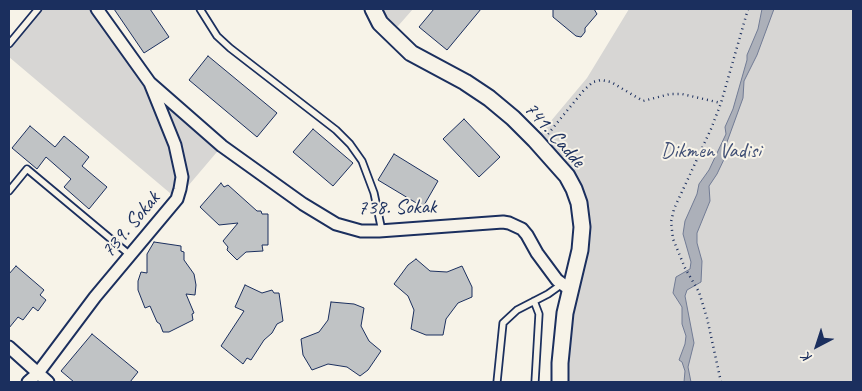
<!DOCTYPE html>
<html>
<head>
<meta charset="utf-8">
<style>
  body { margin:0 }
  #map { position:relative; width:862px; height:391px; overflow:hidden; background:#f7f3e8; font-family:Caveat,sans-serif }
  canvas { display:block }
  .frame { position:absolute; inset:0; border:10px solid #1b2f5e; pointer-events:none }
  .north { position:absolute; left:792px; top:321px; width:50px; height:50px; -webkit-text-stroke:4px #f7f3e8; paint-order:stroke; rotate:220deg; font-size:14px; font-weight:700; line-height:20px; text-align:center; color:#1b2f5e }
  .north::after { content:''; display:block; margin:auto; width:18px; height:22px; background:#1b2f5e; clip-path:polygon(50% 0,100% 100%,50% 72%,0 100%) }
</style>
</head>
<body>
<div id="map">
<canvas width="862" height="391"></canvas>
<div class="frame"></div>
<div class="north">K</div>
</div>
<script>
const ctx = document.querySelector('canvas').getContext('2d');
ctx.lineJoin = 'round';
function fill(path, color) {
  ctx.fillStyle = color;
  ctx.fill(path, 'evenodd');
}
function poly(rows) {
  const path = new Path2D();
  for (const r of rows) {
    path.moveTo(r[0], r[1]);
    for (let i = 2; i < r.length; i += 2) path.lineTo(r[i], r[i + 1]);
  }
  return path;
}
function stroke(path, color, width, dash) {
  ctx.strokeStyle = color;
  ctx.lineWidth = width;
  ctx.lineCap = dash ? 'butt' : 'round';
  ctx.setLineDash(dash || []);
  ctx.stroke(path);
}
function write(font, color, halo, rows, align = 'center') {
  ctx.font = font + ' Caveat,sans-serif';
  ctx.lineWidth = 4;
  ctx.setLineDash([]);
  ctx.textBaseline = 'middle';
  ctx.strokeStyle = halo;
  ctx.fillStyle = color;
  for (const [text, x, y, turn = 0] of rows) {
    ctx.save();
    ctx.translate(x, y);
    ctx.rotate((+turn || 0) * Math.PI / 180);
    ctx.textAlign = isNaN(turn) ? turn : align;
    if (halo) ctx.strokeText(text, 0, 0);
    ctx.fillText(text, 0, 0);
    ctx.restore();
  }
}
fill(poly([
  [38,9,97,9,150,83,222,146,177,199,9,57,9,44],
  [373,9,413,9,391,34],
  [629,9,853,9,853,382,560,382,579,203,535,140,587,78]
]), '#d7d6d4');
const water = poly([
  [762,9,774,9,757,55,744,81,743,98,727,142,727,153,717,174,709,186,710,201,697,233,697,243,702,261,701,282,687,290,685,296,694,343,688,367,691,382,684,382,685,371,682,362,679,360,685,344,686,336,682,324,682,307,673,293,676,277,690,269,691,262,683,234,685,221,697,194,699,184,709,170,726,134,725,127,733,109,747,60,747,55,758,29,762,9]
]);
fill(water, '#acb0b9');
stroke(water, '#727c95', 1);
const building = poly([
  [114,9,150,9,169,37,144,53,114,9],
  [434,9,481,9,447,50,419,27,434,9],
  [553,9,594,9,597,14,585,28,585,32,581,37,576,36,553,17,553,9],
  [208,56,277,113,257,137,189,80,208,56],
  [464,119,500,157,479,177,443,139,464,119],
  [30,126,55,147,64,136,89,157,82,166,107,187,89,209,64,187,71,179,46,157,37,169,12,148,30,126],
  [313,129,353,163,333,186,293,152,313,129],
  [394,154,438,181,423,207,378,180,394,154],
  [221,183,224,187,228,185,257,211,261,211,262,214,268,214,268,245,262,245,263,251,246,252,237,260,227,250,228,247,223,241,238,223,219,225,200,207,221,183],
  [154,242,181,246,181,251,184,252,184,260,194,274,196,285,195,295,186,294,194,313,192,314,193,320,169,332,163,332,160,324,157,322,150,306,145,308,138,290,138,281,141,272,147,273,147,254,154,242],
  [416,259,430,271,447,272,462,266,472,287,472,297,458,303,446,319,443,335,426,335,411,329,414,310,408,296,394,284,408,265,416,259],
  [16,266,44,290,40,295,46,300,38,311,33,307,23,320,18,317,9,328,9,274,16,266],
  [245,285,262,293,272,290,274,293,279,293,283,321,277,324,272,333,264,340,251,360,247,358,243,364,221,346,244,311,235,307,245,285],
  [331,302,354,304,364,308,361,326,369,341,381,351,368,370,360,376,347,367,328,364,312,370,303,355,301,339,319,332,328,320,331,302],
  [92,334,138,372,130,382,74,382,61,371,92,334]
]);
fill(building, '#c0c3c5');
stroke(building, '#1b2f5e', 1);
const service = poly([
  [200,9,217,36,230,48,336,130,350,144,362,161,374,193,382,231],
  [9,44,38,9],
  [9,191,27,169,130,255],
  [534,301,539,314,535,382],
  [497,382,503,323,517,310,548,294,562,284]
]);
const minor = poly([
  [150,83,222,146,303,204,336,224,361,231,379,231,503,222,509,223,522,229,527,235,537,253,557,280,565,286,572,285],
  [9,347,48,382],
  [28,382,38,373,95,297,177,199,180,189,182,177,175,145,150,83,97,9]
]);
const tertiary = poly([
  [373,9,380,23,411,53,465,82,489,98,513,118,535,140,567,176,574,189,579,203,582,227,580,250,565,313,560,363,560,382]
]);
stroke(service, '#1b2f5e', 9);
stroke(minor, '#1b2f5e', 15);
stroke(tertiary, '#1b2f5e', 19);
stroke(poly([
  [548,134,584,90,593,82,601,80,611,82,643,101,670,94,682,94,721,103],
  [721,382,707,318,699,292,685,268,673,239,671,222,674,209,711,129,721,103,748,9]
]), '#1b2f5e', 2.5, [1, 4]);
stroke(service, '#f7f3e8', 5.5);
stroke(minor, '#f7f3e8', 11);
stroke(tertiary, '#f7f3e8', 15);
write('21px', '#1b2f5e', '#f7f3e8', [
  ["741. Cadde",554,135,48],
  ["738. Sokak",397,208,-1],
  ["739. Sokak",131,225,-50]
]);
write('21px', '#415076', '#f7f3e8', [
  ["Dikmen Vadisi",711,151]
]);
</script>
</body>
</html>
